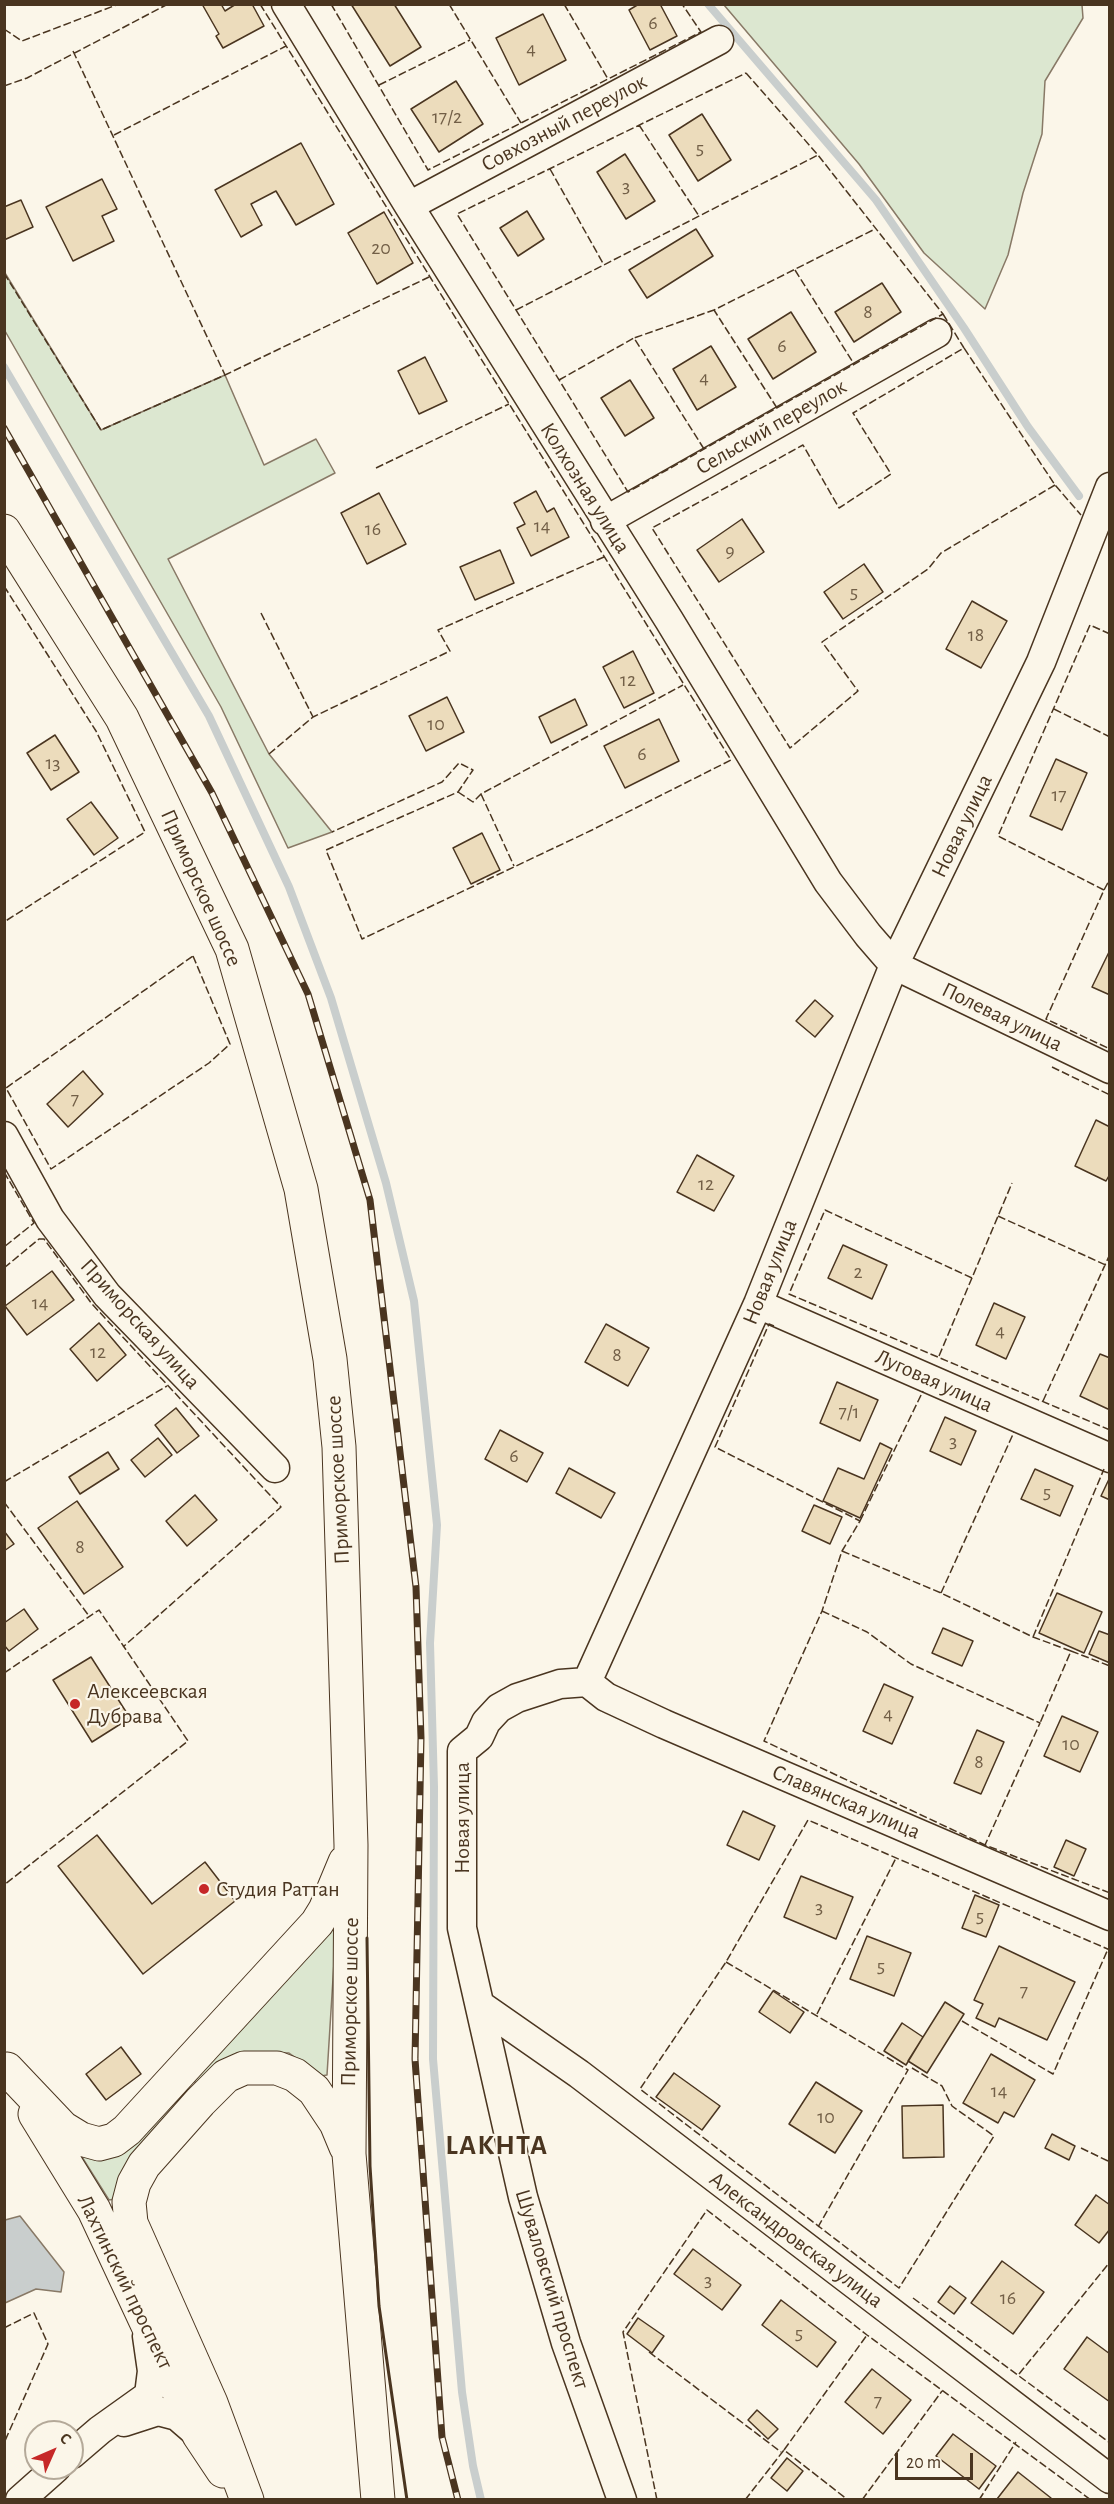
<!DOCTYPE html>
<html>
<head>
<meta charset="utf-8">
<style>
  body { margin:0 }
  #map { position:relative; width:1114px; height:2504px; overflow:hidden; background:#fbf6e9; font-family:"Alegreya Sans",sans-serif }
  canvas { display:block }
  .frame { position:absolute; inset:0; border:6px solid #4a3520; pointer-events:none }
  .north { position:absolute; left:24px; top:2420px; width:60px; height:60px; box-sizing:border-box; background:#fbf6e9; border:2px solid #b4a999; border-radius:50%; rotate:45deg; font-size:16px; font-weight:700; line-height:24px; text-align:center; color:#4a3520 }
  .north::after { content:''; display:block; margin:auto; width:21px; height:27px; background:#c62828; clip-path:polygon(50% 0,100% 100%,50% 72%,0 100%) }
  .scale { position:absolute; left:895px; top:2453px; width:78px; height:27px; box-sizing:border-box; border:3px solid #4a3520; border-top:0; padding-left:8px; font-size:18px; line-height:21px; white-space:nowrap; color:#4a3520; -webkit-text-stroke:4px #fbf6e9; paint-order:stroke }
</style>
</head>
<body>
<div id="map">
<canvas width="1114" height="2504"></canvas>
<div class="frame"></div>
<div class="north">С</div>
<div class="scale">20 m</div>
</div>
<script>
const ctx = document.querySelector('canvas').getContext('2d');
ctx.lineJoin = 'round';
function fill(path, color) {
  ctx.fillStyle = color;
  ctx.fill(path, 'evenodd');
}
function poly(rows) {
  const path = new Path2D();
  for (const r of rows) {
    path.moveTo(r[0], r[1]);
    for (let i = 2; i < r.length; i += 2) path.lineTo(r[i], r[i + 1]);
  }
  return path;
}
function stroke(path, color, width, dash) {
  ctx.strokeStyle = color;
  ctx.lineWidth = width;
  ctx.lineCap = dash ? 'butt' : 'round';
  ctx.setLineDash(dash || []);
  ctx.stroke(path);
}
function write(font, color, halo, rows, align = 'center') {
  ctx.font = font + ' "Alegreya Sans",sans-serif';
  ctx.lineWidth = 4.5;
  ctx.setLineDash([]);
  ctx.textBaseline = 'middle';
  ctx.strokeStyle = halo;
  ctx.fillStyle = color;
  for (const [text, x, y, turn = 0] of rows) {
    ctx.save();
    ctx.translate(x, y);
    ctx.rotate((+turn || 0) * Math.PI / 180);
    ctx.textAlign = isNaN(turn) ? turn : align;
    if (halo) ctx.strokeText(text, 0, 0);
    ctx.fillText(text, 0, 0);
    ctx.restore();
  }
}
const green = poly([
  [724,5,1082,5,1083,18,1045,81,1042,134,1023,193,1008,255,985,309,924,253,859,164,724,5],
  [5,273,101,430,225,375,264,465,316,439,335,473,168,559,269,754,332,832,288,848,221,707,5,331,5,273],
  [331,1926,336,1930,327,2075,321,2076,289,2053,256,2052,198,2085,191,2078,331,1926],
  [179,2093,184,2099,115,2199,109,2200,82,2157,179,2093]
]);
fill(green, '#dce7d0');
stroke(green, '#887966', 1.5);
const water = poly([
  [20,2216,64,2272,61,2292,36,2289,5,2303,5,2220,20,2216]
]);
fill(water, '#c9cecd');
stroke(water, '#887966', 1.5);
stroke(poly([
  [708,4,876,200,964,328,1028,427,1079,496],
  [4,367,209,716,289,887,331,998,386,1183,414,1301,437,1525,430,1643,434,1787,433,2059,462,2392,473,2466,481,2500]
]), '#c9cecd', 8);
const building = poly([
  [202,4,221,4,225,11,236,4,252,4,264,26,223,48,216,36,219,34,202,4],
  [351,4,394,4,421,47,390,66,351,4],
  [639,4,660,4,677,36,650,50,629,10,639,4],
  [543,14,566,60,519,85,496,38,543,14],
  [456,81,483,124,439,152,411,109,456,81],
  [702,114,731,160,698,181,669,135,702,114],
  [301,143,334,204,296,225,276,191,251,204,262,225,241,237,215,190,301,143],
  [625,154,655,201,626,219,597,172,625,154],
  [102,179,117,209,102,216,114,241,73,261,46,207,102,179],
  [21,200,33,227,4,240,4,207,21,200],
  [527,211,544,239,518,256,500,228,527,211],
  [384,212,413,263,377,284,348,233,384,212],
  [696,229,713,256,647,298,629,270,696,229],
  [882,283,901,312,854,342,835,312,882,283],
  [791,312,816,352,773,379,748,339,791,312],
  [711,346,736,387,697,410,673,369,711,346],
  [425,357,447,401,419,414,398,371,425,357],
  [630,380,654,418,625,436,601,398,630,380],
  [536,491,547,512,554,508,569,537,531,556,517,528,525,524,514,503,536,491],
  [379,493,406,544,367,564,341,513,379,493],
  [742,519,764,552,719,582,697,550,742,519],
  [500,550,514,583,475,600,460,567,500,550],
  [864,564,883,592,843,619,824,592,864,564],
  [972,601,1007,621,981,668,946,649,972,601],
  [633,651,654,693,624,708,603,667,633,651],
  [447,697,464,732,426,751,409,716,447,697],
  [575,699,587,725,551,743,539,717,575,699],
  [659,719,679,761,625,788,604,746,659,719],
  [55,735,79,772,51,790,27,753,55,735],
  [1056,759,1087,773,1062,830,1030,816,1056,759],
  [91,802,118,838,94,855,67,819,91,802],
  [482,833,500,870,471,884,453,848,482,833],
  [1110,950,1110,995,1092,987,1110,950],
  [815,1000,833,1016,815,1037,796,1021,815,1000],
  [83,1071,103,1094,68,1127,47,1104,83,1071],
  [1096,1120,1110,1127,1110,1174,1106,1181,1075,1166,1096,1120],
  [697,1155,734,1176,714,1211,677,1192,697,1155],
  [843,1245,887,1265,872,1299,828,1278,843,1245],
  [52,1271,74,1300,27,1335,5,1306,52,1271],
  [994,1303,1025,1317,1006,1359,976,1345,994,1303],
  [99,1323,126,1355,97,1381,70,1349,99,1323],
  [606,1324,649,1348,628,1386,585,1362,606,1324],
  [1100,1354,1110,1358,1110,1410,1080,1396,1100,1354],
  [837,1382,878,1400,860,1441,820,1423,837,1382],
  [176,1408,199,1436,177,1453,155,1425,176,1408],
  [945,1417,976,1431,961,1465,930,1451,945,1417],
  [500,1430,543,1453,527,1482,485,1459,500,1430],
  [158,1438,172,1455,145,1477,131,1460,158,1438],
  [880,1443,892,1449,860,1518,823,1501,838,1468,864,1479,880,1443],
  [108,1452,119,1469,80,1494,69,1477,108,1452],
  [569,1468,615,1493,601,1518,556,1493,569,1468],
  [1035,1469,1073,1486,1060,1516,1021,1499,1035,1469],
  [1110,1477,1110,1500,1101,1496,1110,1477],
  [195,1495,217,1520,187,1546,166,1521,195,1495],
  [77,1501,123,1567,84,1594,38,1528,77,1501],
  [814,1505,842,1517,830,1544,802,1531,814,1505],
  [4,1531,14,1544,4,1551,4,1531],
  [1057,1593,1102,1612,1084,1653,1039,1633,1057,1593],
  [24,1609,38,1629,9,1651,4,1645,4,1623,24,1609],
  [943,1628,973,1641,962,1666,932,1653,943,1628],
  [1099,1631,1110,1635,1110,1663,1089,1654,1099,1631],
  [91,1657,130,1718,92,1742,53,1680,91,1657],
  [884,1684,913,1697,892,1744,863,1731,884,1684],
  [1062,1716,1098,1732,1080,1772,1044,1756,1062,1716],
  [977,1730,1004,1742,981,1794,954,1783,977,1730],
  [743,1811,775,1826,759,1860,727,1845,743,1811],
  [97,1835,152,1904,205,1862,235,1901,143,1974,58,1866,97,1835],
  [1066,1840,1086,1849,1074,1876,1054,1867,1066,1840],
  [801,1876,853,1897,836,1939,784,1917,801,1876],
  [975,1895,999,1905,986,1937,962,1928,975,1895],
  [867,1936,911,1953,894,1996,850,1979,867,1936],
  [999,1946,1075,1982,1047,2040,999,2018,995,2027,976,2018,983,2004,974,2000,999,1946],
  [773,1991,804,2012,790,2033,759,2012,773,1991],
  [945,2002,964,2014,927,2073,908,2061,945,2002],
  [902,2023,923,2037,906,2065,884,2051,902,2023],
  [121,2047,141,2074,106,2100,86,2074,121,2047],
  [991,2054,1035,2080,1014,2117,1004,2112,998,2123,963,2103,991,2054],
  [674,2073,720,2106,702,2130,656,2097,674,2073],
  [816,2082,862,2111,835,2153,789,2124,816,2082],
  [943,2105,944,2157,903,2158,902,2106,943,2105],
  [1052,2134,1075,2146,1069,2160,1045,2148,1052,2134],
  [1096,2195,1110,2205,1110,2229,1099,2243,1075,2225,1096,2195],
  [693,2249,741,2285,722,2310,674,2274,693,2249],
  [1002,2261,1044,2292,1013,2334,971,2303,1002,2261],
  [950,2286,966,2298,954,2314,938,2302,950,2286],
  [781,2300,836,2342,817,2367,762,2325,781,2300],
  [638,2318,664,2336,652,2353,627,2334,638,2318],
  [1087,2337,1110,2354,1110,2402,1064,2369,1087,2337],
  [872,2369,911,2400,883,2434,845,2402,872,2369],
  [757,2410,778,2429,768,2439,748,2420,757,2410],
  [953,2434,996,2466,979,2489,936,2456,953,2434],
  [787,2458,803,2471,787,2491,771,2478,787,2458],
  [1018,2472,1051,2498,1050,2500,997,2499,1018,2472]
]);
fill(building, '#ecdcbc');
stroke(building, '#4a3520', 1.5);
const minor = poly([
  [286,4,409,206,669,620,828,882,868,935,894,965,1110,1069],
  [409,206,719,40],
  [605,521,937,333],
  [4,1136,50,1219,107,1295,275,1468],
  [758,1304,1110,1458],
  [587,1682,606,1697,664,1724,1110,1916],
  [480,2005,579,2074,1110,2479],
  [124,2422,158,2411,177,2416,199,2435],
  [72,2454,100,2430,149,2395,152,2371,147,2336],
  [20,2500,56,2468],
  [622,2500,566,2343,523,2197,462,1928,462,1751,479,1737,486,1722,499,1708,517,1698,560,1684,587,1682,758,1304,894,965,1041,662,1110,487]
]);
const major = poly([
  [4,531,122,718,232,949,301,1189,330,1359,339,1447,351,1845,349,2154,378,2500],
  [7,2069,63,2128,81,2139,99,2144,114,2140,127,2130,317,1923,325,1910,345,1862],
  [35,2114,94,2210,199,2435,223,2471],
  [247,2500,211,2403,131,2223,129,2202,134,2183,144,2165,200,2102,226,2076,244,2068,277,2068,295,2075,314,2090,336,2123,346,2147]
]);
stroke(minor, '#4a3520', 31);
stroke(major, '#4a3520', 35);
stroke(minor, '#fbf6e9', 28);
stroke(major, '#fbf6e9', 33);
const rail = poly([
  [4,428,212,793,308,994,370,1200,416,1587,421,1738,415,2059,442,2437,458,2500]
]);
stroke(rail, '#4a3520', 7);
stroke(rail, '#fbf6e9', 4.5, [14]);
stroke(poly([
  [260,4,731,760,592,830,362,939,326,850,458,792,473,770,459,763,442,782,332,832],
  [331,4,428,170,701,32,682,4],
  [449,4,521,123],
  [564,4,608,79],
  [4,29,22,41,119,4],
  [73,51,225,375],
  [746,73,818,155,943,314,628,492,457,214,746,73],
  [379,85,470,40],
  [4,86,27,78,168,4],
  [639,125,699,216],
  [114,135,286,46],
  [550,169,604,265],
  [795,270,854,364],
  [4,273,101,430,225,375,429,277],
  [516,310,818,155],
  [943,314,964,348],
  [559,380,634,338],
  [777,408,714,310,875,229],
  [704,449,634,338,714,310],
  [376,468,509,404],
  [1055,485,941,553,928,569,822,642,858,691,790,748,652,528,803,445,839,508,891,474,853,413,964,348,1055,485,1081,515],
  [4,586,96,731,145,832,4,922],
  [261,613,313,717],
  [1110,634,1090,625,998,836,1104,890,1046,1019,1110,1049],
  [1054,709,1110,737],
  [269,754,313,717,450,651,438,630,604,557],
  [458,792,473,802,481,794,683,685],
  [481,794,514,866],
  [1104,890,1110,879],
  [193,956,230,1044,209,1063,51,1169,6,1088,193,956],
  [1052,1067,1110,1095],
  [4,1172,34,1223,4,1247],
  [998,1216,1110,1267],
  [4,1268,39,1239,44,1239,92,1304,281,1507,123,1647],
  [972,1278,825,1210,789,1294,1110,1430],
  [774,1326,769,1324,715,1447,860,1521,842,1551,822,1611,764,1741,985,1845,1110,1893],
  [939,1356,1012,1183],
  [1043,1401,1110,1254],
  [4,1482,167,1386],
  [4,1502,89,1616],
  [860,1521,923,1391],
  [842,1551,941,1593,1033,1637,1071,1651,1040,1723],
  [941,1593,1014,1432],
  [822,1611,867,1632,911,1664,1040,1723,985,1845],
  [1033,1637,1104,1469],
  [1071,1651,1110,1666],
  [4,1673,99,1610,188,1741,4,1885],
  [726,1962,908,2070,818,2227],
  [817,2014,896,1858],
  [962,2021,1053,2074,1108,1949],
  [912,2068,942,2086,952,2106,994,2136,899,2288,640,2089,726,1962,808,1820,1110,1950],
  [1081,2148,1110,2162],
  [913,2298,1110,2443],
  [4,2328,34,2313,48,2344,4,2443],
  [649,2352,781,2452],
  [1019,2374,1110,2262],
  [784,2450,867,2335],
  [657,2500,623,2332,707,2210,867,2335,1091,2500],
  [745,2500,784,2450,848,2500],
  [862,2500,942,2391],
  [979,2500,1016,2442]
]), '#4a3520', 1.5, [8, 3]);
stroke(poly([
  [367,1938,370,2166,379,2306,407,2500]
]), '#4a3520', 3);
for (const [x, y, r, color] of [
  [75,1704,6,"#c62828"],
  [204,1889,6,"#c62828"]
]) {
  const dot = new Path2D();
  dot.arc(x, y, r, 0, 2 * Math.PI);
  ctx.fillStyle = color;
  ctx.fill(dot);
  stroke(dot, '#fbf6e9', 2);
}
write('20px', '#725f47', null, [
  ["6",653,23],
  ["4",531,49],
  ["17/2",447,117],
  ["5",700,148],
  ["3",626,186],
  ["20",381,248],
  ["8",868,312],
  ["6",782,346],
  ["4",704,378],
  ["14",542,526],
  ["16",373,529],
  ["9",730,551],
  ["5",854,592],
  ["18",976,635],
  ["12",628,680],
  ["10",436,724],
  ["6",642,754],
  ["13",53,763],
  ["17",1059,795],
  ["7",75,1099],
  ["12",706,1184],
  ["2",858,1272],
  ["14",40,1303],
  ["4",1000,1331],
  ["12",98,1352],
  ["8",617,1355],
  ["7/1",849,1412],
  ["3",953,1441],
  ["6",514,1456],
  ["5",1047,1492],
  ["8",80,1547],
  ["4",888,1714],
  ["10",1071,1744],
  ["8",979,1762],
  ["3",819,1907],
  ["5",980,1916],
  ["5",881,1966],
  ["7",1024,1991],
  ["14",999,2091],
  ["10",826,2117],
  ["3",708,2280],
  ["16",1008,2298],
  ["5",799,2333],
  ["7",878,2401]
]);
write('22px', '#4a3520', '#fbf6e9', [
  ["Совхозный переулок",564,123,-28],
  ["Сельский переулок",771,427,-30],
  ["Колхозная улица",585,488,58],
  ["Новая улица",962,826,-64],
  ["Приморское шоссе",201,888,66],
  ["Полевая улица",1002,1017,26],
  ["Новая улица",770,1272,-68],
  ["Приморская улица",140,1324,48],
  ["Луговая улица",934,1381,24],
  ["Приморское шоссе",338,1480,-93],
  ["Славянская улица",846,1802,23],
  ["Новая улица",462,1818,-90],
  ["Приморское шоссе",350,2002,-89],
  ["Александровская улица",796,2240,37],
  ["Лахтинский проспект",125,2282,64],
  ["Шуваловский проспект",552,2289,73]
]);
write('22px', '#4a3520', '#fbf6e9', [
  ["Алексеевская",87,1691],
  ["Дубрава",87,1716],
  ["Студия Раттан",216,1889]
], 'left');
ctx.letterSpacing = '1.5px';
write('bold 28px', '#4a3520', '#fbf6e9', [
  ["LAKHTA",497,2146]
]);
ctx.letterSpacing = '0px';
</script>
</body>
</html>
